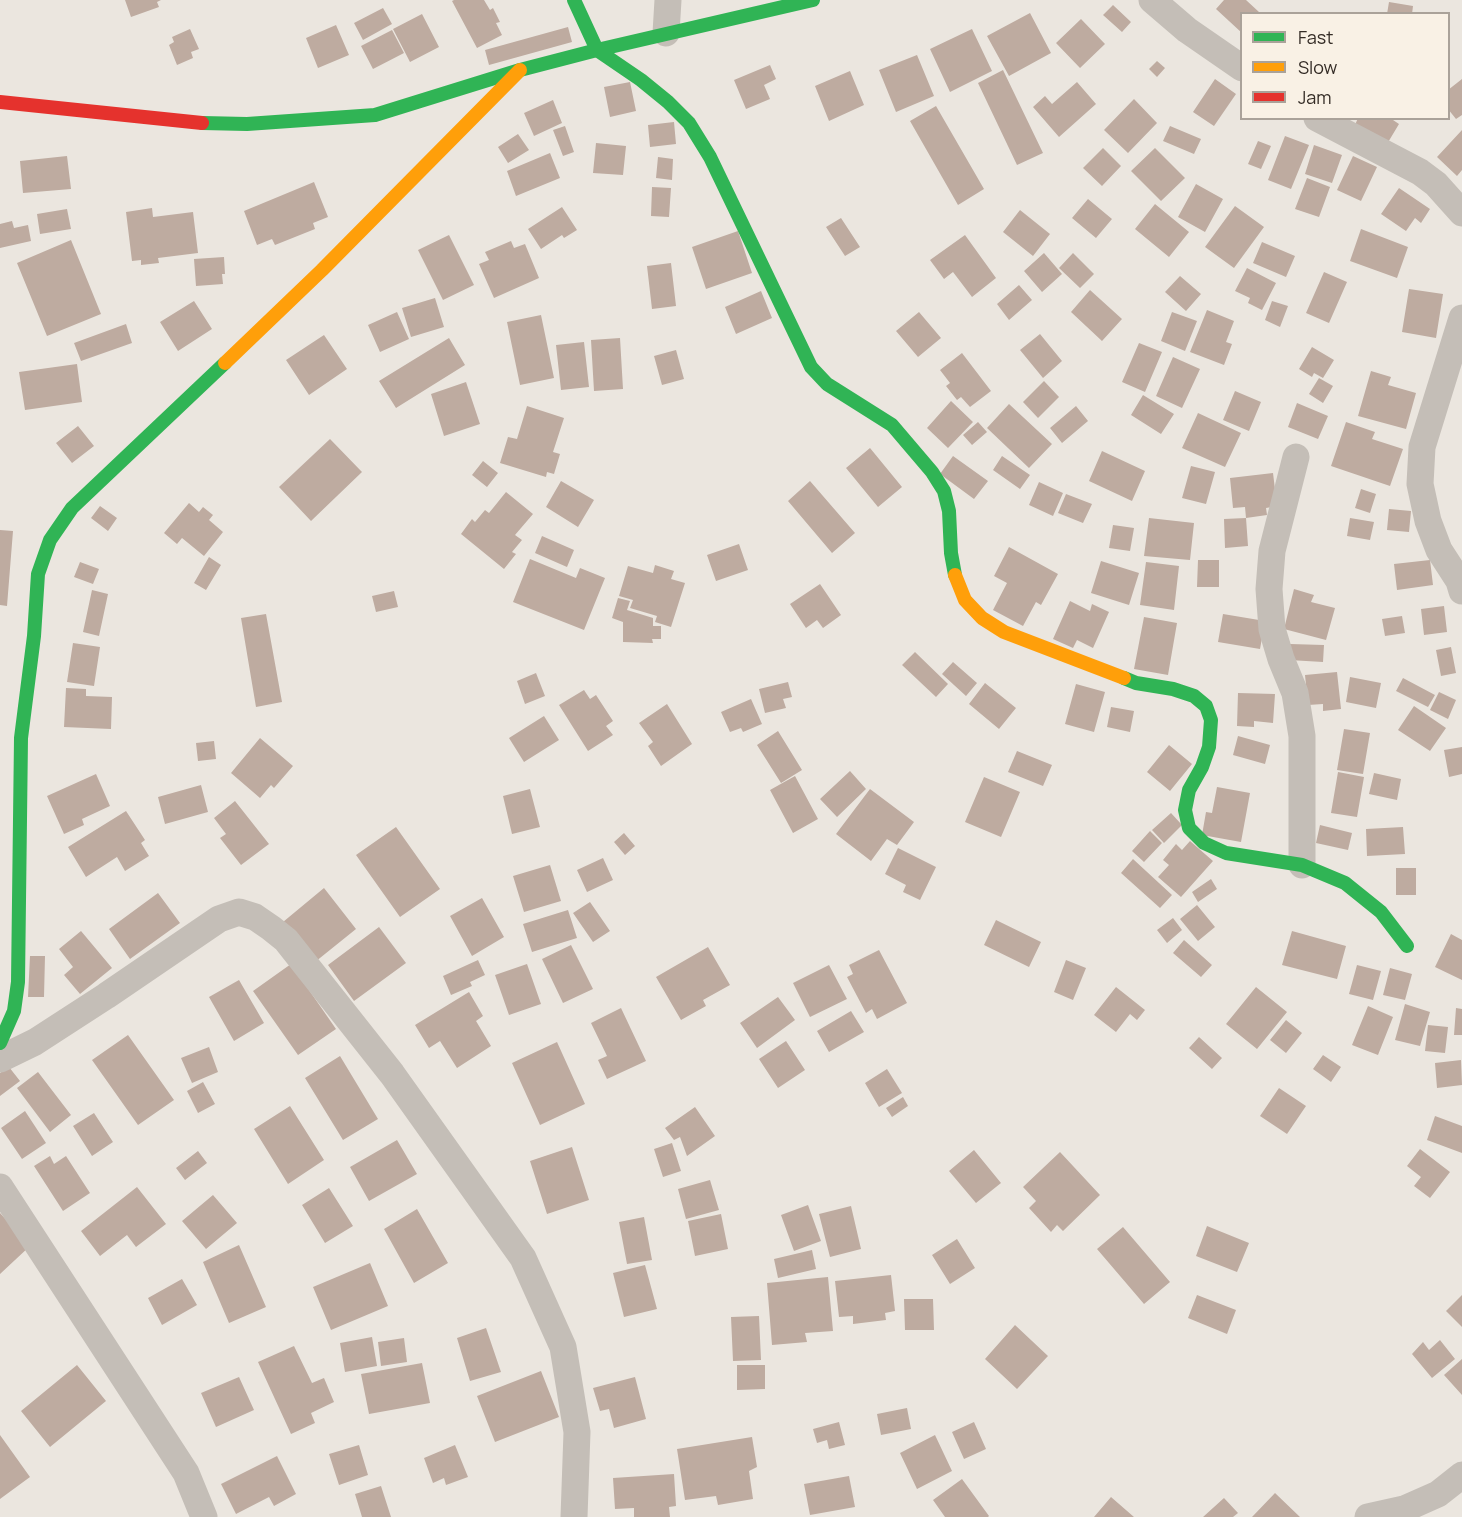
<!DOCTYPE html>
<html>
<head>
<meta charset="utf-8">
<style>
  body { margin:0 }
  #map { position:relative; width:1462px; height:1517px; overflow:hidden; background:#ebe6df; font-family:Manrope,sans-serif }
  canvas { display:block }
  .legend { position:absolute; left:1240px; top:12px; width:210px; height:108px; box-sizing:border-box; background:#f9f1e5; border:2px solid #aaa299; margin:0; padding:8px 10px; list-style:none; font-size:18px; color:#342c26 }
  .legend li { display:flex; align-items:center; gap:12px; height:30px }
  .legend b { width:30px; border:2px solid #aaa299 }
</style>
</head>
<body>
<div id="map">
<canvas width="1462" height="1517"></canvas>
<ul class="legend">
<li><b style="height:8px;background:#30b455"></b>Fast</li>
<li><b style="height:8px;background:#ff9f0a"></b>Slow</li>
<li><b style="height:8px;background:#e5322d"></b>Jam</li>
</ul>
</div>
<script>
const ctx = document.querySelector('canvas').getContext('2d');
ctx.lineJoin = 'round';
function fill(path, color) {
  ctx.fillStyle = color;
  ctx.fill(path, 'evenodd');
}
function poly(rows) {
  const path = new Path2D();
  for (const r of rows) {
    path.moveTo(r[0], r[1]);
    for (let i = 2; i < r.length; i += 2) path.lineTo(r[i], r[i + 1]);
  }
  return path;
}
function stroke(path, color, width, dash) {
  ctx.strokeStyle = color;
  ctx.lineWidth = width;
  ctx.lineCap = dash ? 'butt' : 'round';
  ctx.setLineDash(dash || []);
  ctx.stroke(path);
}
fill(poly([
  [125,0,161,0,157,2,159,7,131,17],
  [454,0,484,0,490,10,493,8,500,22,496,23,502,35,477,48,452,1],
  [1224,0,1246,0,1259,12,1242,14,1242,33,1216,9],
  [1389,2,1413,6,1412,14,1387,14],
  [1113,5,1131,22,1122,32,1103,15],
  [383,8,392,24,363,40,354,23],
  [1030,13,1051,53,1009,76,987,36],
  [422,14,439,47,410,62,393,29],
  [1081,19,1105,44,1080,68,1056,43],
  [336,25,349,55,318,68,306,38],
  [568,27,572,42,489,65,485,50],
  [190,29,199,49,191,52,193,58,177,65,169,45,174,42,172,37],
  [972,29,992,71,950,92,930,49],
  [392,30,404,53,373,69,361,46],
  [917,55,934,96,896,112,879,70],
  [1157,61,1165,68,1157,77,1149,69],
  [770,65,776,79,764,85,770,99,746,109,734,80],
  [1003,70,1043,153,1017,165,978,83],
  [850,71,864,105,829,121,815,86],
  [1215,79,1236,94,1214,126,1193,112],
  [1462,79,1462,115,1456,119,1448,109,1448,90],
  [630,82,636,111,610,117,604,87],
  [1077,82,1096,104,1059,137,1033,107,1045,96,1052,104],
  [1134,99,1157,123,1128,153,1104,130],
  [553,100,562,123,534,136,524,113],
  [936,106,984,189,958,205,910,121],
  [1358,118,1390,118,1399,124,1387,144,1355,125],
  [674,122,676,144,650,147,648,125],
  [565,126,574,152,563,156,553,130],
  [1170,126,1201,139,1194,154,1163,141],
  [1462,130,1462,170,1457,176,1437,157],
  [518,134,529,150,508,163,498,147],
  [1285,136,1309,145,1291,189,1268,180],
  [1258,141,1271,146,1261,169,1248,164],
  [596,143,626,146,623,175,593,173],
  [1314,145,1342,155,1332,183,1305,174],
  [1103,148,1121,166,1102,186,1083,168],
  [1155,148,1185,178,1161,201,1131,171],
  [550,153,560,178,516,196,507,171],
  [67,156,71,189,23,193,20,161],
  [1353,156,1377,167,1361,201,1337,190],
  [658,157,673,159,672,180,656,178],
  [1307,178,1330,187,1319,217,1295,209],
  [314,182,328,217,313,223,315,229,275,245,272,239,257,245,244,211],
  [1196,184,1223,199,1205,232,1178,217],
  [652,187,671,188,669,217,651,216],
  [1399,188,1430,209,1421,223,1415,218,1406,231,1381,214],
  [1088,199,1112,219,1096,238,1072,218],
  [1155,204,1189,232,1169,257,1135,229],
  [1235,206,1264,227,1234,268,1205,247],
  [562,207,577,230,564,238,562,235,541,249,528,229],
  [152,208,153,217,193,212,198,253,158,258,159,263,141,265,141,260,132,261,126,212],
  [67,209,71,229,40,234,37,214],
  [1020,210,1050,234,1033,256,1003,232],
  [841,218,860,247,845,256,826,227],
  [12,221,14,228,28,225,31,241,0,248,0,224],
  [1361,229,1408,247,1397,278,1350,261],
  [738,231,752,273,706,289,692,247],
  [449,235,474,285,443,300,418,250],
  [965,235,996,278,972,297,953,272,944,279,930,260],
  [71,240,101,314,47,336,17,263],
  [511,241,514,248,525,244,539,278,494,298,479,264,489,260,485,252],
  [1262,242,1295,256,1286,277,1253,263],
  [1044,253,1062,274,1042,292,1024,271],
  [1073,253,1094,274,1080,288,1059,268],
  [224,257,225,274,222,274,223,284,196,286,194,259],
  [671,263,676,306,652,309,647,266],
  [1247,268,1276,283,1262,310,1248,303,1250,298,1235,291],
  [1324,272,1347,282,1329,323,1306,313],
  [1180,276,1201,294,1186,311,1165,292],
  [1019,285,1032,300,1009,320,997,304],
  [1409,289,1443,294,1436,338,1402,332],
  [1090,290,1122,319,1102,341,1071,312],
  [761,291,772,318,736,334,725,307],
  [435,298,444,327,411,337,402,308],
  [194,301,212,329,178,351,160,322],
  [1272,301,1288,306,1280,327,1265,320],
  [1207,310,1234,321,1226,342,1232,344,1224,365,1190,352],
  [397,312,409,339,380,352,368,325],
  [919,312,941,338,918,357,896,331],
  [1172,312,1197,321,1185,351,1161,341],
  [541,315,554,378,520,385,507,322],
  [126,324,132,343,81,361,74,343],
  [1040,334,1062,361,1043,378,1020,350],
  [324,335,347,369,309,395,286,360],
  [449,338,465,365,396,408,379,381],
  [620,338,623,389,594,391,591,340],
  [584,342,589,387,561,390,556,345],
  [1139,343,1162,352,1145,392,1122,382],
  [1312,347,1334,360,1323,378,1314,373,1312,377,1299,369],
  [676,350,684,379,662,385,654,356],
  [962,353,991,391,970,407,961,397,957,400,946,386,950,383,940,370],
  [1173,357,1200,369,1182,408,1156,396],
  [77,364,82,402,25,410,19,372],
  [1371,371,1391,377,1388,385,1416,393,1406,429,1358,416],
  [1319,378,1333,386,1323,403,1309,394],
  [1044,381,1059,397,1038,418,1023,402],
  [466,382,480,424,444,436,431,394],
  [1235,391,1261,402,1249,431,1223,420],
  [1143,395,1174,414,1161,434,1131,415],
  [951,401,973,422,948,448,927,428],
  [1297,403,1328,416,1318,439,1288,427],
  [1009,404,1052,444,1029,468,987,428],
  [527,406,564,418,553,452,560,454,554,474,547,472,546,477,500,463,508,437,517,439],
  [1076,406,1088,421,1062,443,1050,428],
  [1198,413,1241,433,1225,467,1182,448],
  [978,422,987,432,972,445,963,435],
  [1346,422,1375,432,1372,439,1403,449,1390,486,1331,466],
  [78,426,94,446,72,463,56,443],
  [330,439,362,472,311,521,279,487],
  [870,448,902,487,878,507,846,468],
  [1102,451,1145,471,1132,501,1089,481],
  [953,456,988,481,974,499,940,474],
  [1002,456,1030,475,1020,489,993,470],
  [483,461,498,473,487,487,472,475],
  [1191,466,1215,472,1206,504,1182,498],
  [1273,473,1277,506,1266,508,1267,515,1246,518,1245,507,1233,508,1230,478],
  [561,481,594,500,578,527,546,507],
  [810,481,855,533,832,553,788,501],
  [1039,482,1063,493,1053,516,1029,505],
  [1361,489,1376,494,1370,513,1355,508],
  [506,492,533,514,515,535,522,540,512,552,516,554,504,569,461,534,472,519,475,522,485,510,489,513],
  [1066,494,1092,504,1083,523,1058,513],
  [189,503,199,512,203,507,213,515,209,520,223,532,204,556,182,538,177,544,164,533],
  [100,506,117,518,108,531,91,518],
  [1389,509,1411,511,1409,532,1387,530],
  [1149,518,1194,523,1190,560,1144,556],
  [1246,518,1248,546,1225,548,1224,519],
  [1350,518,1374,522,1370,540,1347,536],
  [1113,525,1134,528,1130,551,1109,548],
  [0,530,13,531,7,606,0,605],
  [542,536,574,550,567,567,535,553],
  [739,544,748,570,716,581,707,555],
  [1009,547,1058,574,1041,605,1036,602,1023,626,993,610,1007,583,994,576],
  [209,557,221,565,206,590,194,583],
  [530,559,576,578,580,568,605,578,584,630,513,602],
  [1198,560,1219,560,1219,587,1197,587],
  [1430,560,1433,585,1397,590,1394,564],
  [1101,561,1139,573,1129,605,1091,593],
  [80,562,99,569,93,584,74,577],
  [1146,562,1179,566,1174,610,1140,605],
  [655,565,674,571,671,579,685,583,671,627,655,622,657,616,630,608,633,600,619,596,628,566,653,573],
  [820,584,841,615,823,628,817,620,806,628,790,604],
  [1294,589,1314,595,1311,602,1335,608,1326,640,1284,629],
  [92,590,108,594,99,636,83,632],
  [394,591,398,607,376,612,372,596],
  [618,598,630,601,627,610,653,618,653,626,661,626,661,639,652,639,653,643,623,642,623,622,612,618],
  [1070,601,1090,611,1092,604,1109,612,1093,648,1077,640,1073,648,1053,639],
  [1444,606,1447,632,1424,635,1421,609],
  [266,614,282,702,256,707,241,618],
  [1223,614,1265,621,1260,649,1218,642],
  [1402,616,1405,633,1385,636,1382,619],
  [1144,617,1177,623,1168,675,1134,669],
  [73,643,100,647,94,686,67,682],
  [1290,644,1324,645,1323,662,1289,660],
  [1451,647,1456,673,1441,676,1436,650],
  [915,652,948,684,936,697,902,665],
  [953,662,977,683,966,696,942,674],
  [1337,672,1341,709,1323,711,1323,704,1308,705,1305,675],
  [536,673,545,696,525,704,517,681],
  [1350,677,1381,683,1376,708,1346,702],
  [1403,678,1435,695,1428,707,1396,691],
  [788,682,792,697,783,699,786,708,765,713,759,689],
  [985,683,1016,708,999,729,969,704],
  [1076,684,1105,692,1094,732,1065,724],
  [66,688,86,689,86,696,112,697,111,729,64,727],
  [584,690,590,699,596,695,613,721,606,726,613,735,588,751,559,705],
  [1439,692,1456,700,1448,719,1430,710],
  [1238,693,1275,694,1273,723,1254,721,1254,727,1237,726],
  [751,699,762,724,743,732,741,728,730,732,721,712],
  [667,704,692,744,661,766,648,746,653,742,639,723],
  [1414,706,1446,728,1430,751,1398,730],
  [1111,707,1134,711,1130,732,1107,727],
  [544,716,559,740,524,762,509,738],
  [1344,729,1370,733,1363,774,1337,770],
  [778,731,802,770,781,783,757,745],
  [1238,736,1270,745,1265,764,1233,755],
  [260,738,293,766,274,788,271,785,260,798,231,773],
  [214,741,216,759,198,761,196,743],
  [1169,745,1192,764,1170,791,1147,772],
  [1462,747,1462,774,1449,777,1444,750],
  [1017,751,1052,765,1043,786,1008,772],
  [850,771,866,789,837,817,820,799],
  [1338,772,1364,777,1357,817,1331,813],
  [1374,773,1401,779,1397,800,1369,794],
  [96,774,110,806,82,819,84,825,64,834,47,796],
  [795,776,818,819,793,833,770,790],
  [984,777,1020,792,1001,837,965,822],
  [201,785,208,812,165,824,158,797],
  [1217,787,1250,793,1241,842,1202,835,1206,812,1212,813],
  [530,789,540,827,512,834,503,796],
  [870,789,914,822,897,845,887,839,871,861,836,834],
  [235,801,269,844,241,865,220,838,226,834,214,818],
  [126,811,145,840,141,843,149,856,125,871,117,857,86,877,68,847],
  [1171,813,1182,825,1164,843,1152,830],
  [1320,825,1352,833,1348,850,1316,843],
  [396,827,440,889,400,917,356,855],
  [1403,827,1405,854,1367,856,1366,829],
  [1150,831,1162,843,1144,862,1132,851],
  [624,833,635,846,625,855,614,842],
  [1190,841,1213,861,1181,897,1158,877,1169,865,1163,860,1176,844,1182,850],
  [898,848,936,867,920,900,903,892,906,885,885,874],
  [603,858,613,880,587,892,577,870],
  [1133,859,1172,895,1160,908,1121,873],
  [550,865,561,901,524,912,513,876],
  [1396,868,1416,868,1416,895,1396,895],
  [1211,879,1217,889,1198,902,1192,892],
  [324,888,356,929,315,962,283,922],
  [158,893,180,923,130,959,109,929],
  [482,898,504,937,472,956,450,916],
  [590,902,610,931,593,942,573,913],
  [1197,905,1215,927,1198,941,1180,919],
  [568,910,577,938,532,952,523,924],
  [1173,918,1182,930,1167,943,1157,930],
  [996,920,1041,942,1029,967,984,945],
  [379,927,406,963,354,1001,328,965],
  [81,931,112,968,80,994,64,975,73,967,59,949],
  [1292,931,1346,946,1337,979,1282,965],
  [1451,934,1462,940,1462,980,1435,967],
  [1184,940,1212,965,1201,977,1173,953],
  [571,945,593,989,563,1003,542,959],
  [708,947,730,985,703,1000,706,1006,681,1020,656,977],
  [879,950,907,1003,877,1019,872,1009,866,1013,847,977,853,974,849,965],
  [30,956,45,956,44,997,28,997],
  [478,960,485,975,470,982,472,986,451,995,443,976],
  [1066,960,1086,968,1073,1000,1054,992],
  [291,964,336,1029,298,1055,253,991],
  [527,964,541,1004,509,1015,495,975],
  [829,965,847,999,810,1017,793,983],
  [1357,965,1381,971,1373,1000,1349,994],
  [1390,968,1412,974,1405,1000,1383,995],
  [239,980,264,1023,234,1041,209,997],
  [1116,987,1145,1010,1137,1020,1130,1014,1116,1032,1094,1015],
  [1256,987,1287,1012,1257,1049,1226,1024],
  [469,992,483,1016,476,1021,491,1046,457,1068,440,1041,429,1048,415,1025],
  [778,997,795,1020,757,1048,740,1023],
  [1405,1004,1430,1012,1420,1046,1395,1040],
  [1368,1006,1393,1017,1378,1055,1352,1045],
  [621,1008,646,1061,607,1079,598,1060,607,1056,591,1023],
  [1456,1008,1462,1009,1462,1035,1454,1035],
  [851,1011,864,1032,829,1052,817,1031],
  [1286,1020,1302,1033,1286,1053,1270,1040],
  [1428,1025,1448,1027,1445,1053,1425,1051],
  [128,1035,174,1100,138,1125,92,1060],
  [1199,1037,1222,1058,1212,1069,1189,1048],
  [786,1041,805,1070,778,1088,759,1059],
  [557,1042,585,1104,540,1125,512,1063],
  [209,1047,218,1072,192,1083,181,1058],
  [1323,1055,1341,1067,1331,1082,1313,1069],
  [340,1056,378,1119,343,1140,305,1078],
  [1461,1060,1462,1085,1437,1088,1435,1063],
  [9,1067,20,1081,0,1096,0,1073],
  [887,1069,902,1093,879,1107,865,1083],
  [38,1072,71,1115,50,1132,17,1088],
  [203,1082,215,1104,198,1113,187,1091],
  [1279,1088,1306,1106,1287,1134,1260,1116],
  [903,1097,908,1106,892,1117,886,1108],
  [290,1106,324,1160,288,1184,254,1129],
  [695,1107,715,1136,687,1156,680,1137,674,1140,665,1128],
  [25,1111,46,1143,22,1159,1,1128],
  [94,1113,113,1142,92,1156,73,1126],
  [1435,1116,1462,1126,1462,1153,1427,1140],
  [397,1140,417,1174,369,1201,350,1167],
  [672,1143,681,1171,663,1177,654,1149],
  [572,1147,589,1200,547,1214,530,1161],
  [1420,1149,1450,1172,1430,1198,1414,1186,1421,1177,1407,1166],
  [974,1150,1001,1183,976,1203,949,1171],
  [198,1151,207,1163,185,1180,176,1168],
  [1060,1152,1100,1195,1063,1231,1057,1225,1051,1232,1029,1208,1036,1201,1023,1187],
  [50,1156,54,1164,66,1156,90,1193,63,1211,34,1166],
  [710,1180,719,1210,686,1219,678,1189],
  [137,1187,166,1224,136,1247,127,1235,100,1256,81,1231],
  [329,1188,353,1226,325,1243,302,1205],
  [213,1195,237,1223,206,1249,182,1221],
  [808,1205,821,1241,794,1251,781,1215],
  [851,1206,861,1249,830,1257,819,1214],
  [417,1209,448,1263,414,1283,384,1229],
  [0,1213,30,1246,0,1274],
  [721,1214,728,1249,695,1256,688,1221],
  [644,1217,652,1260,627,1264,619,1222],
  [1207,1226,1249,1243,1237,1272,1196,1256],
  [1123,1227,1170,1282,1144,1304,1097,1249],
  [957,1239,975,1268,950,1284,932,1255],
  [239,1245,266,1307,229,1323,203,1262],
  [812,1250,816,1269,778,1278,774,1259],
  [370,1263,388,1306,331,1330,313,1287],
  [645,1265,657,1309,624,1317,613,1273],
  [891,1275,895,1311,885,1313,886,1320,853,1324,853,1316,839,1317,835,1281],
  [828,1277,833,1331,805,1333,807,1342,772,1345,767,1283],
  [182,1279,197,1305,162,1325,148,1298],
  [1197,1295,1236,1310,1227,1334,1188,1318],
  [1462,1295,1462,1327,1446,1311],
  [904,1299,933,1299,934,1330,905,1330],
  [759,1316,761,1360,733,1361,731,1317],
  [1015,1325,1048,1356,1017,1389,985,1359],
  [486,1328,501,1372,470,1381,457,1338],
  [372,1337,377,1366,345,1372,340,1343],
  [404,1338,407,1362,381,1366,378,1342],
  [1440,1340,1455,1359,1432,1378,1412,1354,1423,1342,1429,1350],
  [294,1346,312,1383,324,1378,334,1402,311,1413,315,1423,291,1434,258,1362],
  [1462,1359,1462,1395,1444,1375],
  [422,1363,430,1403,369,1414,361,1374],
  [77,1365,106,1401,50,1447,21,1411],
  [737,1365,765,1365,765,1389,737,1390],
  [541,1371,559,1417,495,1442,477,1396],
  [239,1377,254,1410,216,1427,201,1393],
  [635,1377,646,1419,614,1428,609,1409,600,1411,593,1388],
  [907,1408,911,1429,881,1435,877,1414],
  [839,1422,845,1445,829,1449,827,1440,817,1443,813,1429],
  [974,1422,986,1449,964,1459,952,1432],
  [0,1435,30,1477,0,1499],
  [935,1435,952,1471,917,1489,900,1453],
  [752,1437,757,1467,749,1471,753,1499,718,1505,716,1496,685,1500,677,1449],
  [359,1445,368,1475,339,1485,329,1454],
  [455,1445,468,1477,446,1485,444,1478,433,1483,424,1458],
  [277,1456,296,1494,274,1506,269,1497,236,1514,221,1484],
  [674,1474,676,1506,669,1507,670,1517,634,1517,634,1508,615,1509,613,1478],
  [849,1476,855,1507,810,1515,804,1484],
  [962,1479,989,1516,988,1517,945,1517,933,1500],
  [381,1486,391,1517,362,1517,355,1494],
  [1275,1493,1300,1517,1252,1517],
  [1111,1497,1134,1517,1094,1517],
  [1224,1498,1238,1513,1233,1517,1203,1517]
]), '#beaba0');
stroke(poly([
  [1152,0,1187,30,1242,68],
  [666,33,668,0],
  [1317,118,1420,172,1436,184,1462,213],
  [1462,318,1422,447,1420,484,1428,521,1439,550,1459,581,1462,591],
  [1296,457,1272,551,1269,589,1272,629,1281,659,1295,693,1302,736,1302,865],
  [0,1059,35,1042,106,996,219,919,239,912,255,917,271,928,286,940,392,1074,523,1258,563,1347,577,1432,574,1517],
  [0,1187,186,1473,204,1517],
  [1368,1517,1404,1509,1438,1494,1462,1475]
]), '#c4beb7', 27);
stroke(poly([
  [574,0,597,50,641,80,668,102,689,123,710,157,811,367,827,384,892,425,932,472,944,491,949,511,951,553,955,575],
  [202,123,247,124,375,115,520,70,597,50,813,0],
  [1124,678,1136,683,1173,689,1194,696,1206,706,1211,720,1209,747,1202,767,1189,790,1185,810,1189,828,1204,843,1226,853,1302,865,1345,883,1381,912,1407,946],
  [0,1043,14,1011,18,982,21,738,34,636,38,574,50,540,72,508,225,363]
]), '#30b455', 14);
stroke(poly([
  [225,363,322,270,520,70],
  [955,575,965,600,982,618,1004,632,1124,678]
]), '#ff9f0a', 14);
stroke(poly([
  [0,102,202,123]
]), '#e5322d', 14);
</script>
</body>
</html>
